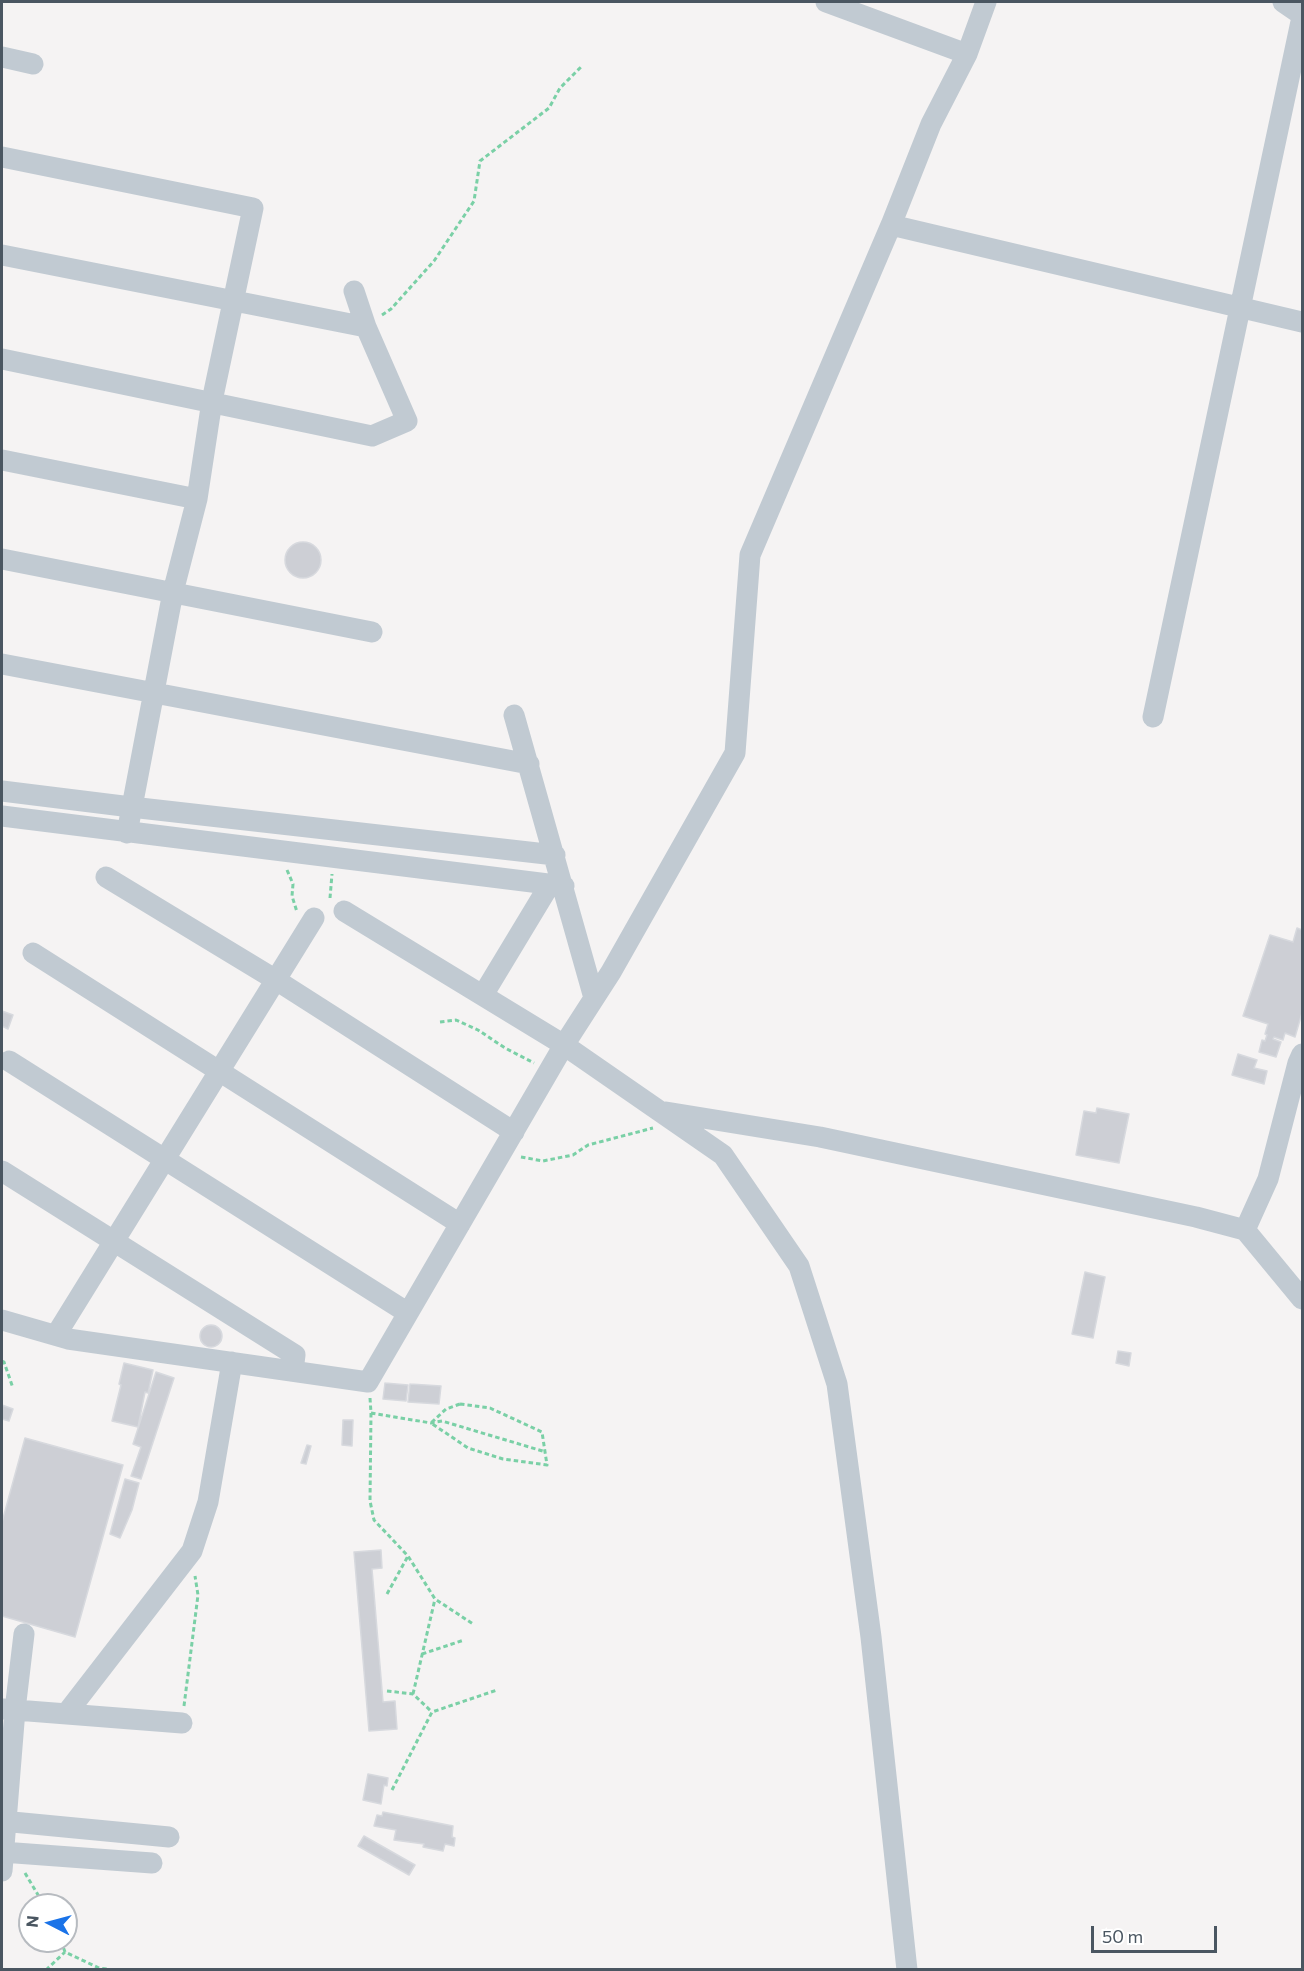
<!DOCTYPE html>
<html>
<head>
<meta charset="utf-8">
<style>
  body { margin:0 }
  #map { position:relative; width:1304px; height:1971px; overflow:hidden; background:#f5f3f3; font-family:Commissioner,sans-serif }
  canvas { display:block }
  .frame { position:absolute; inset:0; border:3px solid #4a5661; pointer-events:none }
  .north { position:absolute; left:18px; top:1893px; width:60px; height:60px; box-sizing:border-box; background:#fff; border:2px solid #b7bbc0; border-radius:50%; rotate:276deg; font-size:16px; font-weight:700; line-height:24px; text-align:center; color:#4a5661 }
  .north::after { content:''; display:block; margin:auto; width:21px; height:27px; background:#1a73e8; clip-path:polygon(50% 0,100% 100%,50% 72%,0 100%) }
  .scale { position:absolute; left:1091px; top:1926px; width:126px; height:27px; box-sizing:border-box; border:3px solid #4a5661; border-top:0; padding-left:8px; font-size:18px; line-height:21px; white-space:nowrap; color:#4a5661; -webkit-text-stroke:4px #fff; paint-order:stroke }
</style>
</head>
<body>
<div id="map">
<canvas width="1304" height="1971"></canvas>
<div class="frame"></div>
<div class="north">N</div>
<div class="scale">50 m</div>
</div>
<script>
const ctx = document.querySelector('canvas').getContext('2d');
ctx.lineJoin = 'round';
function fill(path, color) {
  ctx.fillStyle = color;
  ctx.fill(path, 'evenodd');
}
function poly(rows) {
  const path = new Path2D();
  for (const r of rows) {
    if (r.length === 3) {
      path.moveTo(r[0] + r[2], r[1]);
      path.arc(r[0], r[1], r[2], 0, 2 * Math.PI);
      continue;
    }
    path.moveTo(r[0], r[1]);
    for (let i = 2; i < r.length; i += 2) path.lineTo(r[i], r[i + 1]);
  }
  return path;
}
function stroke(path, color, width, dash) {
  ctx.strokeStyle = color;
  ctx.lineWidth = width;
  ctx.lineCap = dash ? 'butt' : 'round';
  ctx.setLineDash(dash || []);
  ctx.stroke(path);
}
const building = poly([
  [303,560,18],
  [1297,928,1302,930,1302,1013,1295,1037,1285,1033,1283,1040,1274,1037,1273,1039,1281,1042,1276,1057,1259,1052,1262,1040,1265,1041,1267,1035,1265,1034,1268,1024,1243,1016,1270,935,1293,942,1297,928],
  [2,1011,13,1015,8,1029,2,1026,2,1011],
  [1238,1054,1257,1060,1254,1068,1267,1071,1264,1084,1232,1075,1238,1054],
  [1097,1108,1129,1114,1119,1163,1076,1155,1084,1111,1096,1113,1097,1108],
  [1085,1272,1105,1277,1093,1338,1072,1334,1085,1272],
  [211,1336,11],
  [1118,1351,1131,1353,1129,1366,1116,1363,1118,1351],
  [124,1363,153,1370,148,1393,145,1392,138,1427,112,1421,121,1385,119,1384,124,1363],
  [156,1372,174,1378,141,1479,131,1476,141,1447,133,1444,156,1372],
  [385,1383,408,1385,406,1401,383,1399,385,1383],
  [410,1384,441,1386,439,1404,408,1402,410,1384],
  [2,1405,13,1409,9,1421,2,1419,2,1405],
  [343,1420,353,1420,352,1446,342,1445,343,1420],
  [25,1438,123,1465,75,1637,2,1616,2,1522,25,1438],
  [307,1445,311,1446,306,1464,301,1463,307,1445],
  [125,1479,139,1483,132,1510,120,1538,110,1534,125,1479],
  [381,1550,382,1568,372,1569,383,1702,395,1701,397,1729,369,1731,354,1552,381,1550],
  [368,1774,388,1778,387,1786,384,1785,381,1804,363,1800,368,1774],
  [383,1812,453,1826,452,1837,455,1838,454,1846,445,1844,443,1851,423,1847,424,1844,394,1840,396,1830,374,1826,377,1815,382,1816,383,1812],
  [364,1836,415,1865,409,1875,358,1846,364,1836]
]);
fill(building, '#cdcfd5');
stroke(building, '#d7d9de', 1.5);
stroke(poly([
  [382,315,391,309,434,261,474,201,480,161,549,108,560,88,581,67],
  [287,870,293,884,292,896,297,912],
  [330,898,332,874],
  [440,1022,456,1020,478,1030,505,1048,534,1063],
  [521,1157,543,1161,573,1155,588,1145,653,1128],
  [2,1361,4,1362,13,1388],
  [370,1398,371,1413,370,1501,374,1520,408,1556,435,1599,473,1624],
  [460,1404,490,1408,542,1432,547,1465,503,1459,468,1448,431,1423,446,1409,460,1404],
  [371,1413,431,1423,442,1421,546,1452],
  [387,1594,408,1556],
  [422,1654,464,1640],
  [387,1691,413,1694,432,1712],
  [413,1694,435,1599],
  [184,1706,198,1595,195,1576],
  [392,1790,432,1712,497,1690],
  [25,1873,44,1905],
  [61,1941,65,1952,99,1968,113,1970],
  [46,1970,65,1952]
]), '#7ad0a6', 3, [4.5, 3]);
stroke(poly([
  [826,2,967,54],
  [1283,2,1302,15],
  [2,57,33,64],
  [2,157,253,208,212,401,197,499,173,592,127,833],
  [891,225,1302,322],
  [2,255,366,327],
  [2,359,372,436,407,421,366,327,354,291],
  [2,460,197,499],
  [2,559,372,632],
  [2,664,529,764],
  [514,715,594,998],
  [1153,717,1302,17],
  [2,791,131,807,555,855],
  [2,816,564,886],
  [106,877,276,980,514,1132],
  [344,911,564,1045,723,1155,799,1266,837,1384,871,1637,907,1970],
  [33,953,460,1224],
  [483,995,550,884],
  [9,1061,408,1313],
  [666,1112,820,1137,1196,1217,1245,1230,1302,1299],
  [2,1171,295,1355,293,1371],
  [1245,1230,1268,1179,1298,1063,1302,1054],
  [2,1320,68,1339,368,1382,564,1045,611,972,735,753,750,555,891,225,931,124,967,54,986,2],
  [56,1335,314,918],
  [3,1709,182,1723],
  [66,1714,192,1551,208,1502,232,1362],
  [2,1821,169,1837],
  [2,1852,152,1863],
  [2,1871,15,1710,24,1634]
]), '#c1cad2', 21);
</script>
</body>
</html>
